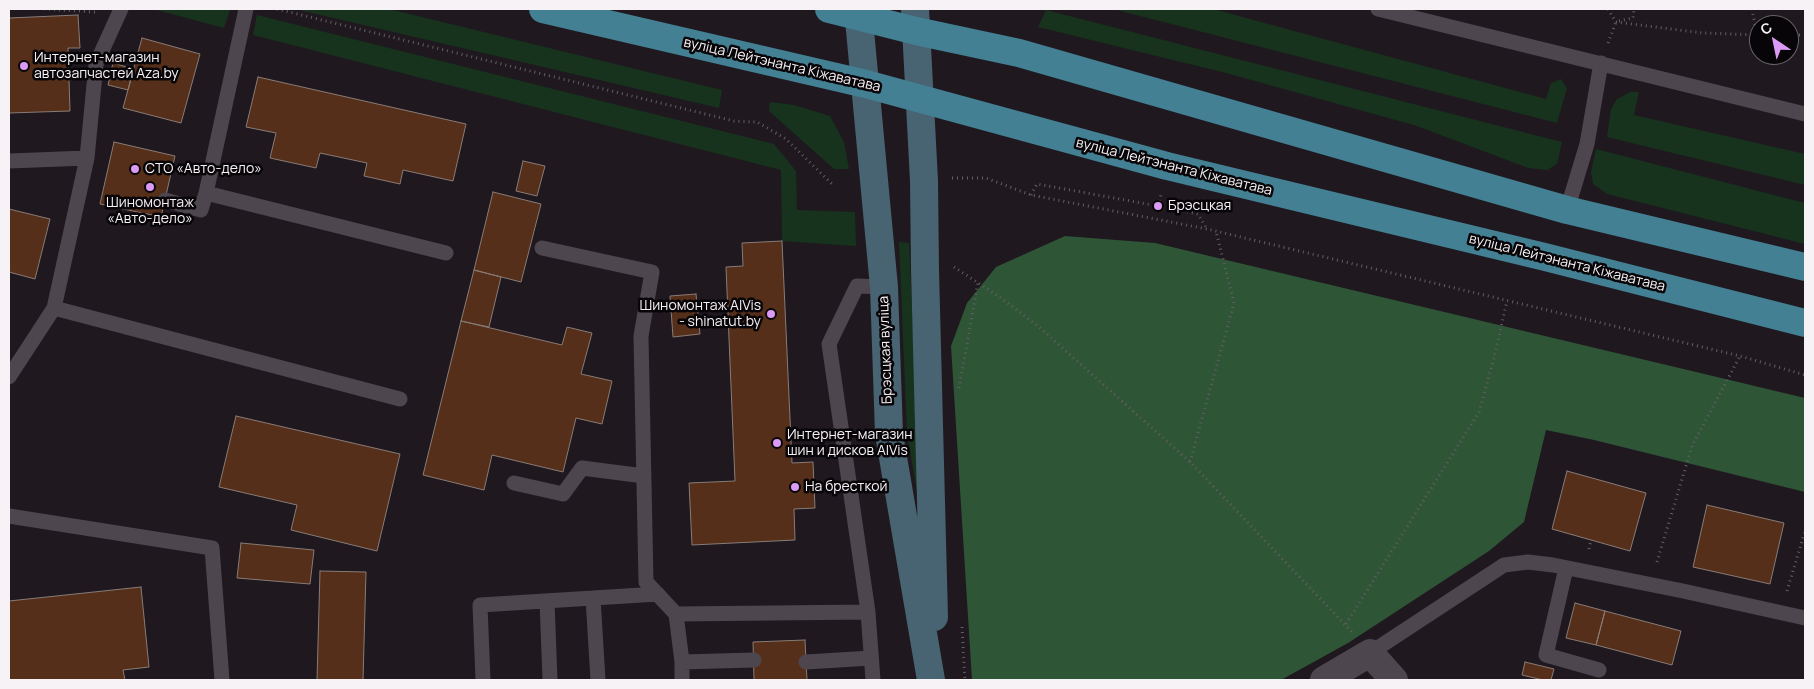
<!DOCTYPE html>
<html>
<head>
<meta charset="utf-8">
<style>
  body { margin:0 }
  #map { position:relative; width:1814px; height:689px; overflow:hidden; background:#1f181f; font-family:Manrope,sans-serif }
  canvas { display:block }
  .frame { position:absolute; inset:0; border:10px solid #f7f2f6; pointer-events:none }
  .north { position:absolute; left:1749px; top:15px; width:50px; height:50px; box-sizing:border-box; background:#070507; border:1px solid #676467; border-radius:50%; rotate:326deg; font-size:14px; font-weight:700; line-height:20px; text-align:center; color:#f7f2f6 }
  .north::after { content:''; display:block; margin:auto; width:18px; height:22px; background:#da9af6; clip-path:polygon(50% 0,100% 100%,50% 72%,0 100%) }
</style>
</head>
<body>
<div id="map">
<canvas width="1814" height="689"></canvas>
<div class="frame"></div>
<div class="north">С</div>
</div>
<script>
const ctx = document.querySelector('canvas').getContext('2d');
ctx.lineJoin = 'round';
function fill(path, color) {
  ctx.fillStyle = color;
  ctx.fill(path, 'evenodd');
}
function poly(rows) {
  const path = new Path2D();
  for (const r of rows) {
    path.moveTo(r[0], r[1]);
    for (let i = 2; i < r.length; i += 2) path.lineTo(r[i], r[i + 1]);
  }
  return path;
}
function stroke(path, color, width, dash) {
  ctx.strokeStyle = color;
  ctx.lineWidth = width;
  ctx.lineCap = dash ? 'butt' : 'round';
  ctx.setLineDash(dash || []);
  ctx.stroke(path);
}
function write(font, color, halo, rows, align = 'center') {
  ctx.font = font + ' Manrope,sans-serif';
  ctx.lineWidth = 5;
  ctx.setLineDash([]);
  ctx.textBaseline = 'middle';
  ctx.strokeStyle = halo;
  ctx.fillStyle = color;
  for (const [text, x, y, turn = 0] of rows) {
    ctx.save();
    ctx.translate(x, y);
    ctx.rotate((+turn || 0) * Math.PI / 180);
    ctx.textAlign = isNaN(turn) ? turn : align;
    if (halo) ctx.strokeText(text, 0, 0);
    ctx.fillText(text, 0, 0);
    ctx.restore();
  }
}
fill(poly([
  [153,9,226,9,230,10,224,28],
  [295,9,389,9,722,90,719,108],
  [1113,9,1213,9,1546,99,1551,83,1561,79,1567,88,1557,123],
  [1046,10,1562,142,1557,164,1547,170,1528,168,1417,126,1226,73,1038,27],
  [257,15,774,144,796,171,797,210,855,212,856,246,782,241,781,170,253,35],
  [1630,92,1639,92,1634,115,1805,154,1805,185,1607,137,1611,109,1617,99],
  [770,102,794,105,830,116,844,142,849,169,834,169,769,111],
  [1596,149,1805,203,1805,244,1607,194,1593,184,1591,172],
  [899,242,909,243,922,521,907,433]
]), '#17331d');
fill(poly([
  [1065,236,1155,243,1805,398,1805,492,1594,440,1546,430,1524,522,1489,551,1348,643,1281,680,972,680,951,346,967,303,996,267]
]), '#2f5537');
const building = poly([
  [78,15,80,48,68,48,70,111,9,113,9,18,78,15],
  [142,38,200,54,181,123,123,108,142,38],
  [113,63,134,69,128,90,108,85,113,63],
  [258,77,466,124,453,181,403,170,400,184,364,176,367,163,320,153,316,168,270,158,276,133,246,127,258,77],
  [114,142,175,156,161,217,100,204,114,142],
  [523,161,545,166,537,196,516,191,523,161],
  [493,192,541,204,521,282,474,270,493,192],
  [9,209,50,219,35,279,9,272,9,209],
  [782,241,792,463,813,462,815,508,794,509,795,540,692,545,689,483,735,481,726,267,743,266,742,243,782,241],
  [474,270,501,277,489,327,461,321,474,270],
  [696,294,700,334,673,337,670,296,696,294],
  [461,321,562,345,567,327,592,333,581,374,612,381,602,424,576,418,563,472,492,455,484,490,423,475,461,321],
  [236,416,400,454,377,551,291,530,297,505,219,487,236,416],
  [1567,471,1646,493,1630,551,1552,529,1567,471],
  [1707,505,1784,523,1770,584,1693,567,1707,505],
  [241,543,314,550,310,584,237,578,241,543],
  [320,571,366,572,363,680,317,680,320,571],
  [141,587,149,667,123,670,125,680,9,680,9,601,141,587],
  [1575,603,1605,611,1596,645,1566,638,1575,603],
  [1605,611,1681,631,1672,665,1596,645,1605,611],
  [805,640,807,680,754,680,753,642,805,640],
  [1525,662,1554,669,1551,680,1543,680,1522,675,1525,662]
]);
fill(building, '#562f1a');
stroke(building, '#887c77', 1);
stroke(poly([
  [44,9,95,12],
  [277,9,734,121,757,122,786,139,832,184],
  [1608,9,1616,22],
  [1752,9,1757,35],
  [1619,21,1633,18,1634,9],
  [1616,22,1703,33,1759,35],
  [1789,35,1805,35],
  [1608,43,1616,22],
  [68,54,76,54],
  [952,178,986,178,1031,195,1207,229,1740,356,1805,375],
  [1031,195,1037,184,1158,206,1198,214,1207,229],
  [1158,206,1161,195],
  [954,267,1001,298,1038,326,1190,462,1352,632],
  [959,388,978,283],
  [1190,462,1234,303,1216,231],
  [1589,549,1591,540],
  [1657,562,1692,446,1740,356],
  [1787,591,1805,531],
  [1346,624,1479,412,1494,358,1507,301],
  [962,627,965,680]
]), '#655e65', 3, [1, 4]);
stroke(poly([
  [121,9,96,64,87,158,54,308,400,399],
  [246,9,206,193,446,253],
  [1378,9,1805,114],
  [9,161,87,158],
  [165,200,201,210,206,193],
  [1567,210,1587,144,1601,63],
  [542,248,652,272,641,336,646,582,676,614],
  [9,377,54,308],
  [514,483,563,494,582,468,644,476],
  [9,516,212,548,222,680],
  [1566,568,1546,655,1599,670],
  [593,598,598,680],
  [547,601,550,680],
  [1370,653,1504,565,1528,562,1553,565,1683,591,1805,618],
  [682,662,754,660],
  [806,662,871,658],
  [483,680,480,605,658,594],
  [682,680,682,662,676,614,868,612],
  [873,680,868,612,829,344,857,286,884,287]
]), '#4e464e', 15);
stroke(poly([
  [1324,680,1370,653,1394,680]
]), '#4e464e', 28);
stroke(poly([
  [858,9,884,287,889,434,931,680],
  [915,9,924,181,925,270,934,617]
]), '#486371', 28);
stroke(poly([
  [543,9,866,84,1167,166,1545,257,1805,323],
  [829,9,916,31,1019,53,1567,210,1805,267]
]), '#438094', 28);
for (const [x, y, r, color] of [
  [24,66,5,"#da9af6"],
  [135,169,5,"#da9af6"],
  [150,187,5,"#da9af6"],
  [1158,206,5,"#da9af6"],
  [771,314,5,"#da9af6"],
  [777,443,5,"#da9af6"],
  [795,487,5,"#da9af6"]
]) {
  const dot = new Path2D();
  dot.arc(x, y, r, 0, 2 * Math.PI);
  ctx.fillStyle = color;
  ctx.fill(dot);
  stroke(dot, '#070507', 2);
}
write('14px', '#f7f2f6', '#070507', [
  ["Интернет-магазин",34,58],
  ["автозапчастей Aza.by",34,74],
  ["СТО «Авто-дело»",145,169],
  ["Шиномонтаж",150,203,"center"],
  ["«Авто-дело»",150,219,"center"],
  ["Брэсцкая",1168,206],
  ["Шиномонтаж AlVis",761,306,"right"],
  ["- shinatut.by",761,322,"right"],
  ["Интернет-магазин",787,435],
  ["шин и дисков AlVis",787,451],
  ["На бресткой",805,487]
], 'left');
write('14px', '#f7f2f6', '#070507', [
  ["вуліца Лейтэнанта Кіжаватава",782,65,13],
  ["вуліца Лейтэнанта Кіжаватава",1174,167,14],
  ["вуліца Лейтэнанта Кіжаватава",1567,263,14],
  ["Брэсцкая вуліца",886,350,-92]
]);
</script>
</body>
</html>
